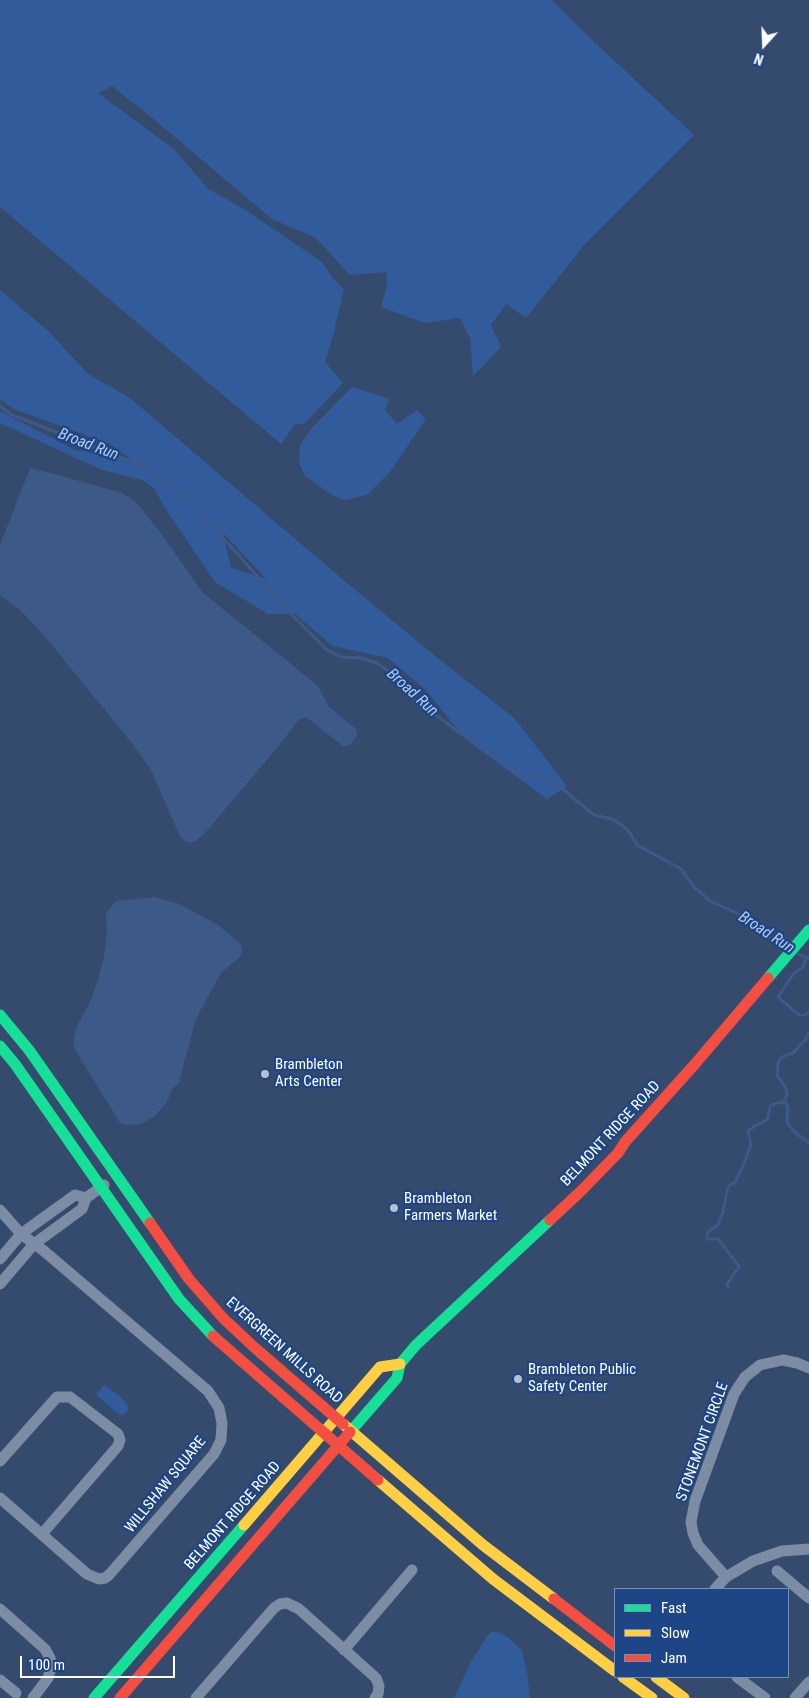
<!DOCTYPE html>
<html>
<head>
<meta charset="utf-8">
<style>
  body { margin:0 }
  #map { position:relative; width:809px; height:1698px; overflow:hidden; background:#354b6e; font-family:"Roboto Condensed",sans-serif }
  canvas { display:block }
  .legend { position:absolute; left:614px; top:1588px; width:175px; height:90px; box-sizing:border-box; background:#1e4585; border:1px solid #788fb6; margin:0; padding:6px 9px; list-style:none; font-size:15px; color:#fff }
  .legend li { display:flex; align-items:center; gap:10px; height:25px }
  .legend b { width:25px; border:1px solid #788fb6 }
  .north { position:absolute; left:739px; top:20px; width:50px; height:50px; -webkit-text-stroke:4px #1e4585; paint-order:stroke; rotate:200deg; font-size:14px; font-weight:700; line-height:20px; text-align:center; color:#fff }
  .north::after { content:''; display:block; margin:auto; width:18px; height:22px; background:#fff; clip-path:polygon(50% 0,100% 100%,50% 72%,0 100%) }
  .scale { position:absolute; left:20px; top:1656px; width:155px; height:22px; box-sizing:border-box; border:2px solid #fff; border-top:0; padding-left:6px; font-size:15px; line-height:18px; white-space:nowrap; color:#fff; -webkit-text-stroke:4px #1e4585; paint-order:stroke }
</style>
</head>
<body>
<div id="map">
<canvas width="809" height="1698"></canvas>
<ul class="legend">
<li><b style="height:6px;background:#16e098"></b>Fast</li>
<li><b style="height:6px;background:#ffcf43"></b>Slow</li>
<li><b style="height:6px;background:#f24e42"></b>Jam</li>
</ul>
<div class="north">N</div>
<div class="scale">100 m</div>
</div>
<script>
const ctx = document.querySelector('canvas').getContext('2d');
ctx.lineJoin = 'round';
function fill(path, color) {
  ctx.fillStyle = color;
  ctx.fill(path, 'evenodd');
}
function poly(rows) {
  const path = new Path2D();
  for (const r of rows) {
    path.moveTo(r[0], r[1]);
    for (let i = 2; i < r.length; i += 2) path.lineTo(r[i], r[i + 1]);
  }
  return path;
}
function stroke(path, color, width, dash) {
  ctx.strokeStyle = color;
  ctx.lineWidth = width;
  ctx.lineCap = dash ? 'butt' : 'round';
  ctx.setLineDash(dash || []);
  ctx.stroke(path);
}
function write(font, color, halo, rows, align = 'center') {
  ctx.font = font + ' "Roboto Condensed",sans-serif';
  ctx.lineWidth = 4.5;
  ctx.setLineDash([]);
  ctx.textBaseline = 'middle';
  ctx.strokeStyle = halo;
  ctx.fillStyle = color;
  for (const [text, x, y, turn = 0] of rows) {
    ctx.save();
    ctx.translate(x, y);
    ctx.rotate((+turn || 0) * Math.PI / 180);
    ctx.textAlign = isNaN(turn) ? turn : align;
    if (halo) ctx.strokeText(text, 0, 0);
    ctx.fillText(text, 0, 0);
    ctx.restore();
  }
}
fill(poly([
  [0,0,552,0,587,35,694,135,585,244,526,318,506,304,491,325,501,347,473,376,470,338,460,318,425,323,381,307,387,286,386,272,350,275,316,238,272,219,151,117,112,86,98,93,175,150,208,189,244,209,322,262,333,279,344,289,334,332,325,362,343,383,303,425,296,423,281,444,0,207],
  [0,290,47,330,88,374,130,398,341,578,440,660,514,718,567,786,547,799,465,739,426,690,388,658,333,646,303,621,296,614,268,614,215,582,165,508,154,488,142,480,102,470,0,423,0,411,75,450,131,459,110,444,14,409,0,399],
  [223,533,266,579,231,568],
  [352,387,389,399,385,410,397,424,417,410,426,419,390,472,367,495,344,500,332,495,305,476,299,463,300,445,311,429],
  [104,1385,120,1396,127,1404,128,1410,124,1415,118,1414,96,1395],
  [491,1632,497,1632,508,1637,522,1651,527,1673,530,1698,454,1698,473,1658,482,1645,487,1636]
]), '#325b9c');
fill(poly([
  [30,468,51,473,122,493,136,502,160,532,203,593,312,681,319,688,328,706,356,729,357,735,350,745,343,746,306,717,298,720,282,742,205,833,197,840,191,843,184,841,179,834,150,768,126,736,42,633,20,610,0,595,0,545],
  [155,897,179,904,218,925,241,944,242,951,241,956,221,973,199,1013,194,1025,179,1083,172,1089,167,1102,155,1116,141,1124,125,1125,120,1123,74,1048,74,1038,78,1024,91,1000,98,979,104,956,107,929,106,913,116,901]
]), '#3c5987');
stroke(poly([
  [0,406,12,415,151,469,174,487,205,518,296,619,327,650,341,657,361,658,377,663,394,675,412,697,460,733,523,775,544,779,559,786,594,815,612,819,622,825,630,833,637,845,681,869,694,887,710,901,743,916,780,946,786,948],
  [796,953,809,959],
  [806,958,803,967,794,973,778,997,799,1015,804,1015,809,1012],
  [783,1103,787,1095,786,1088,777,1075,778,1064,780,1059,786,1055,793,1053,806,1039,809,1032],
  [728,1287,727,1284,739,1267,738,1265,718,1239,707,1239,707,1236,709,1231,718,1225,723,1212,728,1187,732,1183,734,1184,743,1166,751,1145,748,1131,756,1125,762,1123,768,1118,769,1110,771,1105,781,1102,786,1103,788,1108,787,1119,788,1124,796,1133,809,1143]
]), '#3c5987', 3);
stroke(poly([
  [0,1210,21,1234,44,1251,208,1391,219,1408,222,1423,221,1440,214,1454,109,1575,105,1578,99,1579,87,1574,0,1498],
  [0,1259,21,1234,75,1195,86,1198],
  [0,1284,34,1244,82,1209,86,1198,104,1185],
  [0,1461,57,1397,70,1397,118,1434,120,1440,118,1446,42,1534],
  [777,1571,809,1598],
  [726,1577,698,1545,693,1533,691,1522,695,1501,734,1394,745,1377,760,1365,783,1360,797,1363,809,1368],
  [715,1589,726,1577,753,1561,782,1551,809,1549],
  [0,1609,45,1649,50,1658,51,1668,48,1678,33,1698],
  [344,1650,412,1570],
  [737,1677,765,1698],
  [0,1680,16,1693],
  [196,1698,274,1608,280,1604,287,1603,299,1609,376,1678,379,1686,378,1694,375,1698],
  [795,1698,809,1682]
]), '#7c8ca4', 11);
stroke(poly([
  [768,978,809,930],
  [0,1015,29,1050,150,1223],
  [0,1046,15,1064,179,1299,213,1336],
  [350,1432,397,1378,400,1364,416,1345,550,1220],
  [94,1698,244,1525]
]), '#16e098', 11);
stroke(poly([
  [343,1424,483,1545,554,1599],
  [378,1480,493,1579,615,1671],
  [244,1525,380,1367,400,1364],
  [623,1677,652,1698],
  [656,1677,684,1698]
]), '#ffcf43', 11);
stroke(poly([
  [550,1220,581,1191,618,1153,625,1142,695,1064,768,978],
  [150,1223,189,1279,223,1318,255,1348,343,1424],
  [213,1336,378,1480],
  [554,1599,615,1646],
  [120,1698,350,1432]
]), '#f24e42', 11);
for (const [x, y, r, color] of [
  [265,1074,5,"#b8c0cc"],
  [394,1208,5,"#b8c0cc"],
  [518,1379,5,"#b8c0cc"]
]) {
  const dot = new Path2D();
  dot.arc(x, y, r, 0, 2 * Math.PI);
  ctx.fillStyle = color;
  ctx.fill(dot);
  stroke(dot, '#1e4585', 2);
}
write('15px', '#fff', '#1e4585', [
  ["Brambleton",275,1065],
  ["Arts Center",275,1082],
  ["Brambleton",404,1199],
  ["Farmers Market",404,1216],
  ["Brambleton Public",528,1370],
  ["Safety Center",528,1387]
], 'left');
write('15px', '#fff', '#1e4585', [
  ["BELMONT RIDGE ROAD",611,1134,-47],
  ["EVERGREEN MILLS ROAD",284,1351,42],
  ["STONEMONT CIRCLE",703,1442,-70],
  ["WILLSHAW SQUARE",166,1485,-51],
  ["BELMONT RIDGE ROAD",233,1516,-49]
]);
write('italic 16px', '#b1cbf2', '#1e4585', [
  ["Broad Run",88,445,21],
  ["Broad Run",412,693,42],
  ["Broad Run",766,933,33]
]);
</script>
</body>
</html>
